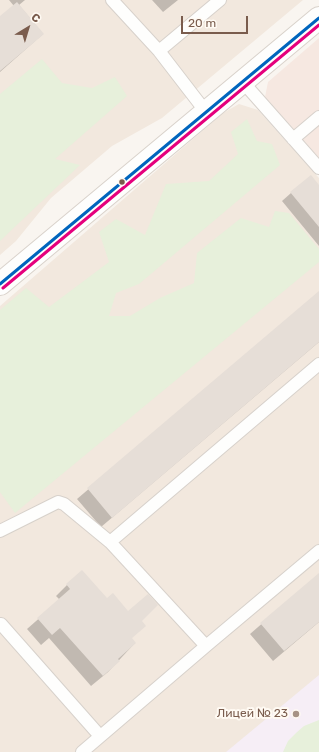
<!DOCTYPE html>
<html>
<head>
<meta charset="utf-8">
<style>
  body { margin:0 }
  #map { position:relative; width:319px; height:752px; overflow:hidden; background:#f9f5f0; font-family:Rubik,sans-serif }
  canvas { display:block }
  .north { position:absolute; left:8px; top:8px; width:40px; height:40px; -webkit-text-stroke:3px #fffaf3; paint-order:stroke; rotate:38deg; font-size:11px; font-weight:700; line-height:16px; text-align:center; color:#7a5c4d }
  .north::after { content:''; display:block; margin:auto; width:14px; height:18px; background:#7a5c4d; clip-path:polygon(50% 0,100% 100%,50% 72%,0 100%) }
  .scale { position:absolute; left:181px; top:16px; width:67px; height:18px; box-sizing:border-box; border:2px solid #7a5c4d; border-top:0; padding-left:5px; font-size:12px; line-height:14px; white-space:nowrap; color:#7a5c4d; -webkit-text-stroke:3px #fffaf3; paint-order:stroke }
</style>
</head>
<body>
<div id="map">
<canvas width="319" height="752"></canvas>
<div class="north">С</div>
<div class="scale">20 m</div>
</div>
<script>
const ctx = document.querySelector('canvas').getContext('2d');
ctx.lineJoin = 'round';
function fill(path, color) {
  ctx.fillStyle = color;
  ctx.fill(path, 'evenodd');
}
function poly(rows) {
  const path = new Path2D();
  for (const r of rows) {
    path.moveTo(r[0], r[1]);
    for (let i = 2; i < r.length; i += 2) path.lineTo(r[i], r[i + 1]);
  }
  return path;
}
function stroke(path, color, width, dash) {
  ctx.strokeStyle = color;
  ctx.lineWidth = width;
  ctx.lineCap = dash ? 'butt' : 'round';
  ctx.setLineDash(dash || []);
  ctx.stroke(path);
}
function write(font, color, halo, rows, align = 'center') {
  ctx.font = font + ' Rubik,sans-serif';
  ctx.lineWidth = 4;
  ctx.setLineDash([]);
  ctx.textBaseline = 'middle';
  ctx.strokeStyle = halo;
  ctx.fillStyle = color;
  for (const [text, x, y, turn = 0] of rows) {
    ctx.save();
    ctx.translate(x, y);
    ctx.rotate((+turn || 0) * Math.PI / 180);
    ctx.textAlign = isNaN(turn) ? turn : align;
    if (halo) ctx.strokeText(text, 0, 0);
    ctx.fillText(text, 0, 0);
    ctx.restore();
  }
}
fill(poly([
  [0,0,303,0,162,118,112,146,51,198,16,241,0,255],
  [239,104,258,110,319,178,319,752,0,752,0,306,223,113]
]), '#f2e8de');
fill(poly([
  [319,38,319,158,265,97,268,82]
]), '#f6e8e1');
fill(poly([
  [319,675,319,752,226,752]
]), '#f6eef6');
fill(poly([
  [42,59,62,83,92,88,115,77,127,96,55,159,80,165,0,241,0,94],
  [247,119,257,141,272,144,280,165,139,284,116,293,109,316,130,316,160,298,194,283,197,253,241,218,269,227,275,211,289,213,319,249,319,262,15,513,0,492,0,310,26,288,49,307,109,262,99,232,116,219,145,235,166,184,209,181,238,154,231,132],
  [319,720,319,752,283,752,288,741,296,733,304,726]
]), '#e7f0db');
fill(poly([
  [9,0,25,0,19,5,43,34,0,72,0,18,14,6],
  [152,0,178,0,163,12],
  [319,186,319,246,282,201,291,193],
  [319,292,319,342,101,527,77,499],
  [319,574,319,622,273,661,250,634],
  [67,585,107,599,141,621,131,639,135,643,108,672,91,686,49,638,41,645,27,629,60,600,56,596]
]), '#0003');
fill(poly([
  [17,2,44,34,0,71,0,16],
  [311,175,319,185,319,227,290,192],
  [319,291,319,342,112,518,87,488],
  [82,570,107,598,113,593,128,611,148,594,158,605,142,621,146,626,132,638,136,643,118,659,120,661,103,676,60,628,52,635,37,618,70,589,66,584],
  [319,573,319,622,284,651,260,623]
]), '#e6ded7');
const lane = poly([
  [112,0,159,51,206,112],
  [159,51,220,0],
  [242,81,319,168],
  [293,139,319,117],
  [0,531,58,502,64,504,110,542,206,646,319,551],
  [110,542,319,364],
  [1,624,100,736],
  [82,752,206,646]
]);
const secondary = poly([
  [0,284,319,18]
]);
stroke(lane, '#d7d1cb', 14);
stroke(secondary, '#d9d2cb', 24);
stroke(lane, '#fefefd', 12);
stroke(secondary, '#fefefd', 22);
stroke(poly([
  [0,284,319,18]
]), '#0065bd', 3);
stroke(poly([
  [3,288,319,25]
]), '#e5007d', 3);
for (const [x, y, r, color] of [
  [122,182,3.5,"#7a5c4d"],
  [296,714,4,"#a69286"]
]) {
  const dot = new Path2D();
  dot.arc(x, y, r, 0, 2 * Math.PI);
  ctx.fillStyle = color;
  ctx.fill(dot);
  stroke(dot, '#fffaf3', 1.5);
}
write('12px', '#7a5c4d', '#fffaf3', [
  ["Лицей № 23",288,714]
], 'right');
</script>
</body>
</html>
